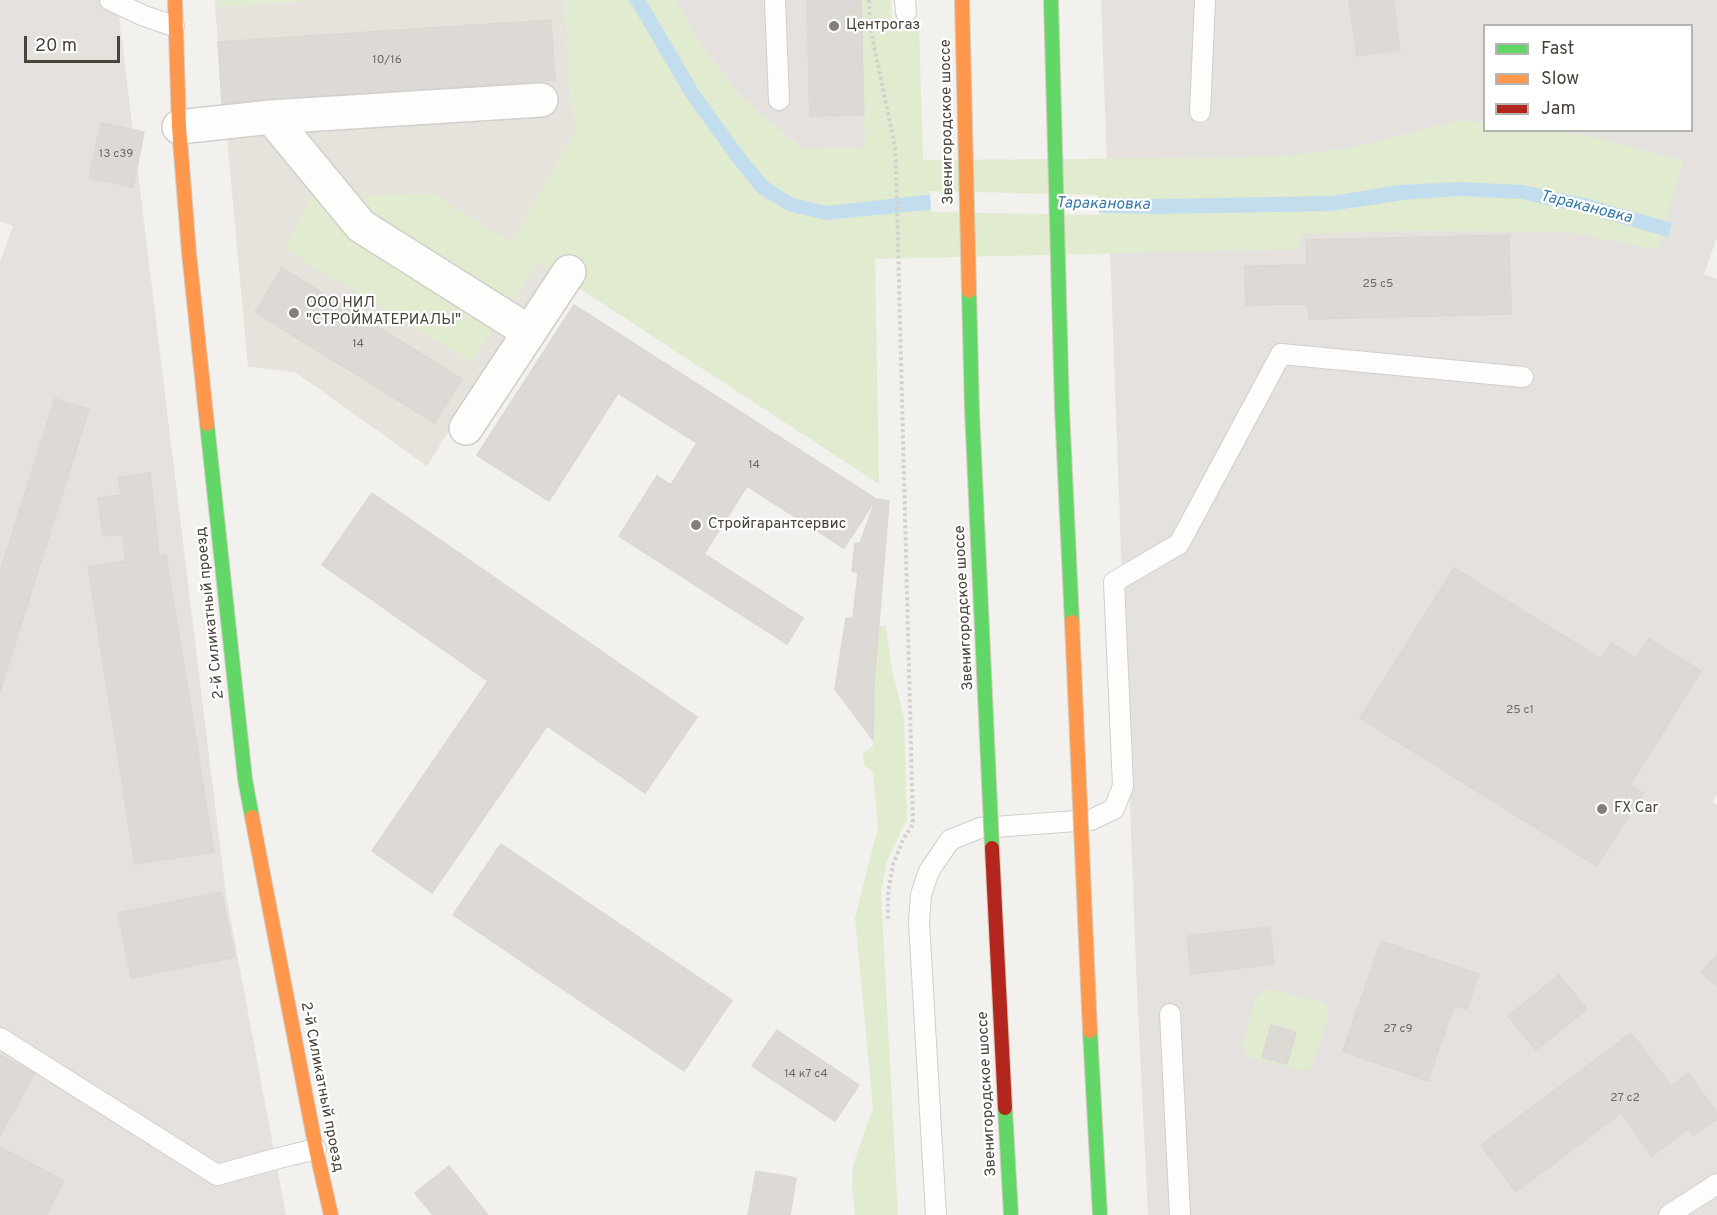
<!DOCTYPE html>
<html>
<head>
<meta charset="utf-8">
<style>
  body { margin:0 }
  #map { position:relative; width:1717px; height:1215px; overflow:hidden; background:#f3f1ee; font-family:Overpass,sans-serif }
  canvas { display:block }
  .legend { position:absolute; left:1483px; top:24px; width:210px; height:108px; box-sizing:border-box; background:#fff; border:2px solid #b6b4b0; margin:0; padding:8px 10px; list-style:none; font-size:18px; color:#49433a }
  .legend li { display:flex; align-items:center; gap:12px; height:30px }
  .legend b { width:30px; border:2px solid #b6b4b0 }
  .scale { position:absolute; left:24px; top:36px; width:96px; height:27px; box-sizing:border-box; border:3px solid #49433a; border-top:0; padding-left:8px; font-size:18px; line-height:21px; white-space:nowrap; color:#49433a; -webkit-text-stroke:4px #fff; paint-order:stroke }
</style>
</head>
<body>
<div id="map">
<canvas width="1717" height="1215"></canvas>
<ul class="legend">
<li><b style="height:8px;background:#63d668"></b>Fast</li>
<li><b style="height:8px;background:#ff974d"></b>Slow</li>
<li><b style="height:8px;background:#b3261e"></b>Jam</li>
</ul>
<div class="scale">20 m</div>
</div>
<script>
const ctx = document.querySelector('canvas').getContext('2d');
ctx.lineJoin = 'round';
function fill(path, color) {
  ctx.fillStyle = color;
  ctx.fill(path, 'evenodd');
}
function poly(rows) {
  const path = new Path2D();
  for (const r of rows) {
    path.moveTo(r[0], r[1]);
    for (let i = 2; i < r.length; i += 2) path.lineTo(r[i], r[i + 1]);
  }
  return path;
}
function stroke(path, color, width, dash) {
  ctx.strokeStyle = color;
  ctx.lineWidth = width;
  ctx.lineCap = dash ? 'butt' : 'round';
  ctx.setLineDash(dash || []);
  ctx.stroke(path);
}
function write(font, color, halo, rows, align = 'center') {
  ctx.font = font + ' Overpass,sans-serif';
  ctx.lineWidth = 4.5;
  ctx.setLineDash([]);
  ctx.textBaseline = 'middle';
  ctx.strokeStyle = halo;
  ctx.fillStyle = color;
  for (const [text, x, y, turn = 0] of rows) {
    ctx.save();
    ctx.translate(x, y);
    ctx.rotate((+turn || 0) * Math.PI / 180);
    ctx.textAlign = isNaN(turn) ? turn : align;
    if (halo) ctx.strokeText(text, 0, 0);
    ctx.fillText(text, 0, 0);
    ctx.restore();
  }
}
fill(poly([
  [317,0,565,0,571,101,577,129,511,243,551,269,427,466,295,372,248,367,215,7]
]), '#e6e3dc');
fill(poly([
  [0,0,117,0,226,895,286,1215,0,1215,0,262,13,226,0,221],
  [675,0,862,0,866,148,804,149,775,127,738,93,702,46],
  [1101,0,1717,0,1717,238,1704,274,1717,279,1717,795,1712,801,1717,805,1717,1215,1148,1215,1136,970],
  [1484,26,1692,26,1692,130,1484,130]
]), '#e5e1de');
fill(poly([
  [215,0,317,0,215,7],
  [565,0,675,0,702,46,738,93,775,127,804,149,865,148,862,0,891,0,892,25,919,25,923,160,1217,158,1294,155,1354,147,1455,121,1484,122,1484,130,1556,131,1593,137,1683,160,1658,250,1568,232,1411,231,1301,234,1300,249,875,259,879,484,539,262,471,362,285,249,311,197,433,194,511,243,577,129,571,102],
  [879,626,886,626,892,670,904,718,907,819,887,861,881,892,898,1215,855,1215,852,1186,853,1165,873,1108,855,918,878,827,873,772,864,765,863,753,873,746,874,684],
  [1267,989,1326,1003,1329,1014,1311,1067,1303,1071,1248,1057,1242,1048,1255,998]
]), '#e1ebd0');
fill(poly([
  [629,0,646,0,698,89,744,153,768,182,793,198,826,206,935,194,1158,199,1331,196,1400,185,1459,182,1523,185,1588,199,1672,223,1668,237,1585,213,1521,199,1459,196,1402,200,1332,211,1158,214,936,209,825,220,788,211,758,193,732,161,686,97]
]), '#c2dded');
fill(poly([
  [930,191,1098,195,1099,215,931,212]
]), '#f3f1ee');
const building = poly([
  [807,0,861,0,864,115,810,116,807,0],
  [1349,0,1393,0,1400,50,1357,56,1349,0],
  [551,20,555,80,222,103,218,42,551,20],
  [101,123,144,132,133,187,89,178,101,123],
  [1509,235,1511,314,1309,319,1308,304,1246,305,1245,266,1307,265,1306,240,1509,235],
  [282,268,462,379,435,423,255,312,282,268],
  [574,305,876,499,844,548,747,486,704,554,803,618,787,644,619,536,657,476,671,485,697,443,618,393,549,501,477,455,574,305],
  [55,399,89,409,0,691,0,572,55,399],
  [150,473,159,556,125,559,123,534,103,536,98,498,121,495,118,477,150,473],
  [372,493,697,717,645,793,547,726,432,893,372,851,488,681,322,565,372,493],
  [876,499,889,501,874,684,873,740,835,689,846,618,853,618,858,573,852,571,855,543,860,543,876,499],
  [166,555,214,852,135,864,88,567,166,555],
  [1454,568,1601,659,1611,643,1636,659,1649,639,1701,671,1630,785,1643,793,1597,866,1360,718,1454,568],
  [501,844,732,1000,684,1071,453,915,501,844],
  [221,892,235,957,131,978,118,913,221,892],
  [1270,927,1274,964,1191,974,1187,936,1270,927],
  [1381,941,1479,974,1467,1009,1454,1005,1428,1081,1343,1051,1381,941],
  [1717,955,1717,986,1701,972,1717,955],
  [1559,975,1587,1009,1536,1050,1508,1016,1559,975],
  [1271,1025,1296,1032,1287,1064,1262,1057,1271,1025],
  [777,1030,859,1085,835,1121,752,1066,777,1030],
  [1631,1033,1671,1086,1688,1073,1717,1113,1717,1119,1693,1136,1688,1129,1652,1156,1621,1113,1516,1192,1481,1145,1631,1033],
  [0,1055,34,1074,0,1136,0,1055],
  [0,1147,64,1181,46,1215,0,1215,0,1147],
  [449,1166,488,1215,433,1215,415,1193,449,1166],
  [756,1171,796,1178,790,1215,748,1215,756,1171]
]);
fill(building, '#dddad6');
stroke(building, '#dbd8d4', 1.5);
const lane = poly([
  [110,0,144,16,174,26],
  [775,0,779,100],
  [905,0,906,12],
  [1200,112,1205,0],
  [1170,1014,1180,1215],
  [0,1038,217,1175,275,1159,316,1149],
  [936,1215,919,922,921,895,929,871,950,840,980,828,1091,820,1114,809,1123,786,1114,582,1179,544,1281,354,1523,377],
  [1669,1215,1717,1184]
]);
const street = poly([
  [271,117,361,226,529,332],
  [179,127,271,117,541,100],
  [466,428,569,272]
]);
const fast = poly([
  [207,424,245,779,252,817]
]);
const slow = poly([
  [175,0,179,127,189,253,207,424],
  [252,817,316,1149,331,1215]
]);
stroke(lane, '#d1cfcc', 22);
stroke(street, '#d1cfcc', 36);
stroke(fast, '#d2cec5', 16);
stroke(slow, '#d2cec5', 16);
stroke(poly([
  [869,0,870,27,895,147,896,169,913,824,903,840,893,864,888,893,888,921]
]), '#d3d1cc', 4, [3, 3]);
stroke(lane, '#fdfdfc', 20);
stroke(street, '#fdfdfc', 33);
stroke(fast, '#63d668', 14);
stroke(slow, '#ff974d', 14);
const fastBridge = poly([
  [1051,0,1062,409,1072,622],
  [969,291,972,411,992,848],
  [1090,1031,1100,1215],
  [1005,1108,1011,1215]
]);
const slowBridge = poly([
  [962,0,969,291],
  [1072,622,1090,1031]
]);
const jamBridge = poly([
  [992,848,1005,1108]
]);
stroke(fastBridge, '#d4ccbd', 16, []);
stroke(slowBridge, '#d4ccbd', 16, []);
stroke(jamBridge, '#d4ccbd', 16, []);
stroke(fastBridge, '#63d668', 14);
stroke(slowBridge, '#ff974d', 14);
stroke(jamBridge, '#b3261e', 14);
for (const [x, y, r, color] of [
  [834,26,6,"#848079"],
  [294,313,6,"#848079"],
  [696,525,6,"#848079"],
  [1602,809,6,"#848079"]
]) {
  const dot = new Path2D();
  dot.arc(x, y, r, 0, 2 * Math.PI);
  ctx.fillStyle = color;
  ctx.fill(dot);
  stroke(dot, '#fff', 2);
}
write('12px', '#6f6a62', null, [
  ["10/16",387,61],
  ["13 с39",116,155],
  ["25 с5",1378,285],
  ["14",358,345],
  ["14",754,466],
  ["25 с1",1520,711],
  ["27 с9",1398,1030],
  ["14 к7 с4",806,1075],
  ["27 с2",1625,1099]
]);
write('15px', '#49433a', '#fff', [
  ["Центрогаз",846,26],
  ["ООО НИЛ",306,304],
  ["\"СТРОЙМАТЕРИАЛЫ\"",306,321],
  ["Стройгарантсервис",708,525],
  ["FX Car",1614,809]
], 'left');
write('15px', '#49433a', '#fff', [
  ["Звенигородское шоссе",948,122,-91],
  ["Звенигородское шоссе",965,608,-93],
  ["2-й Силикатный проезд",211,613,-96],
  ["2-й Силикатный проезд",321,1087,79],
  ["Звенигородское шоссе",988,1094,-93]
]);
write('italic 16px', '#377aa7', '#fff', [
  ["Таракановка",1103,205,1],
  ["Таракановка",1586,208,14]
]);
</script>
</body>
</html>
